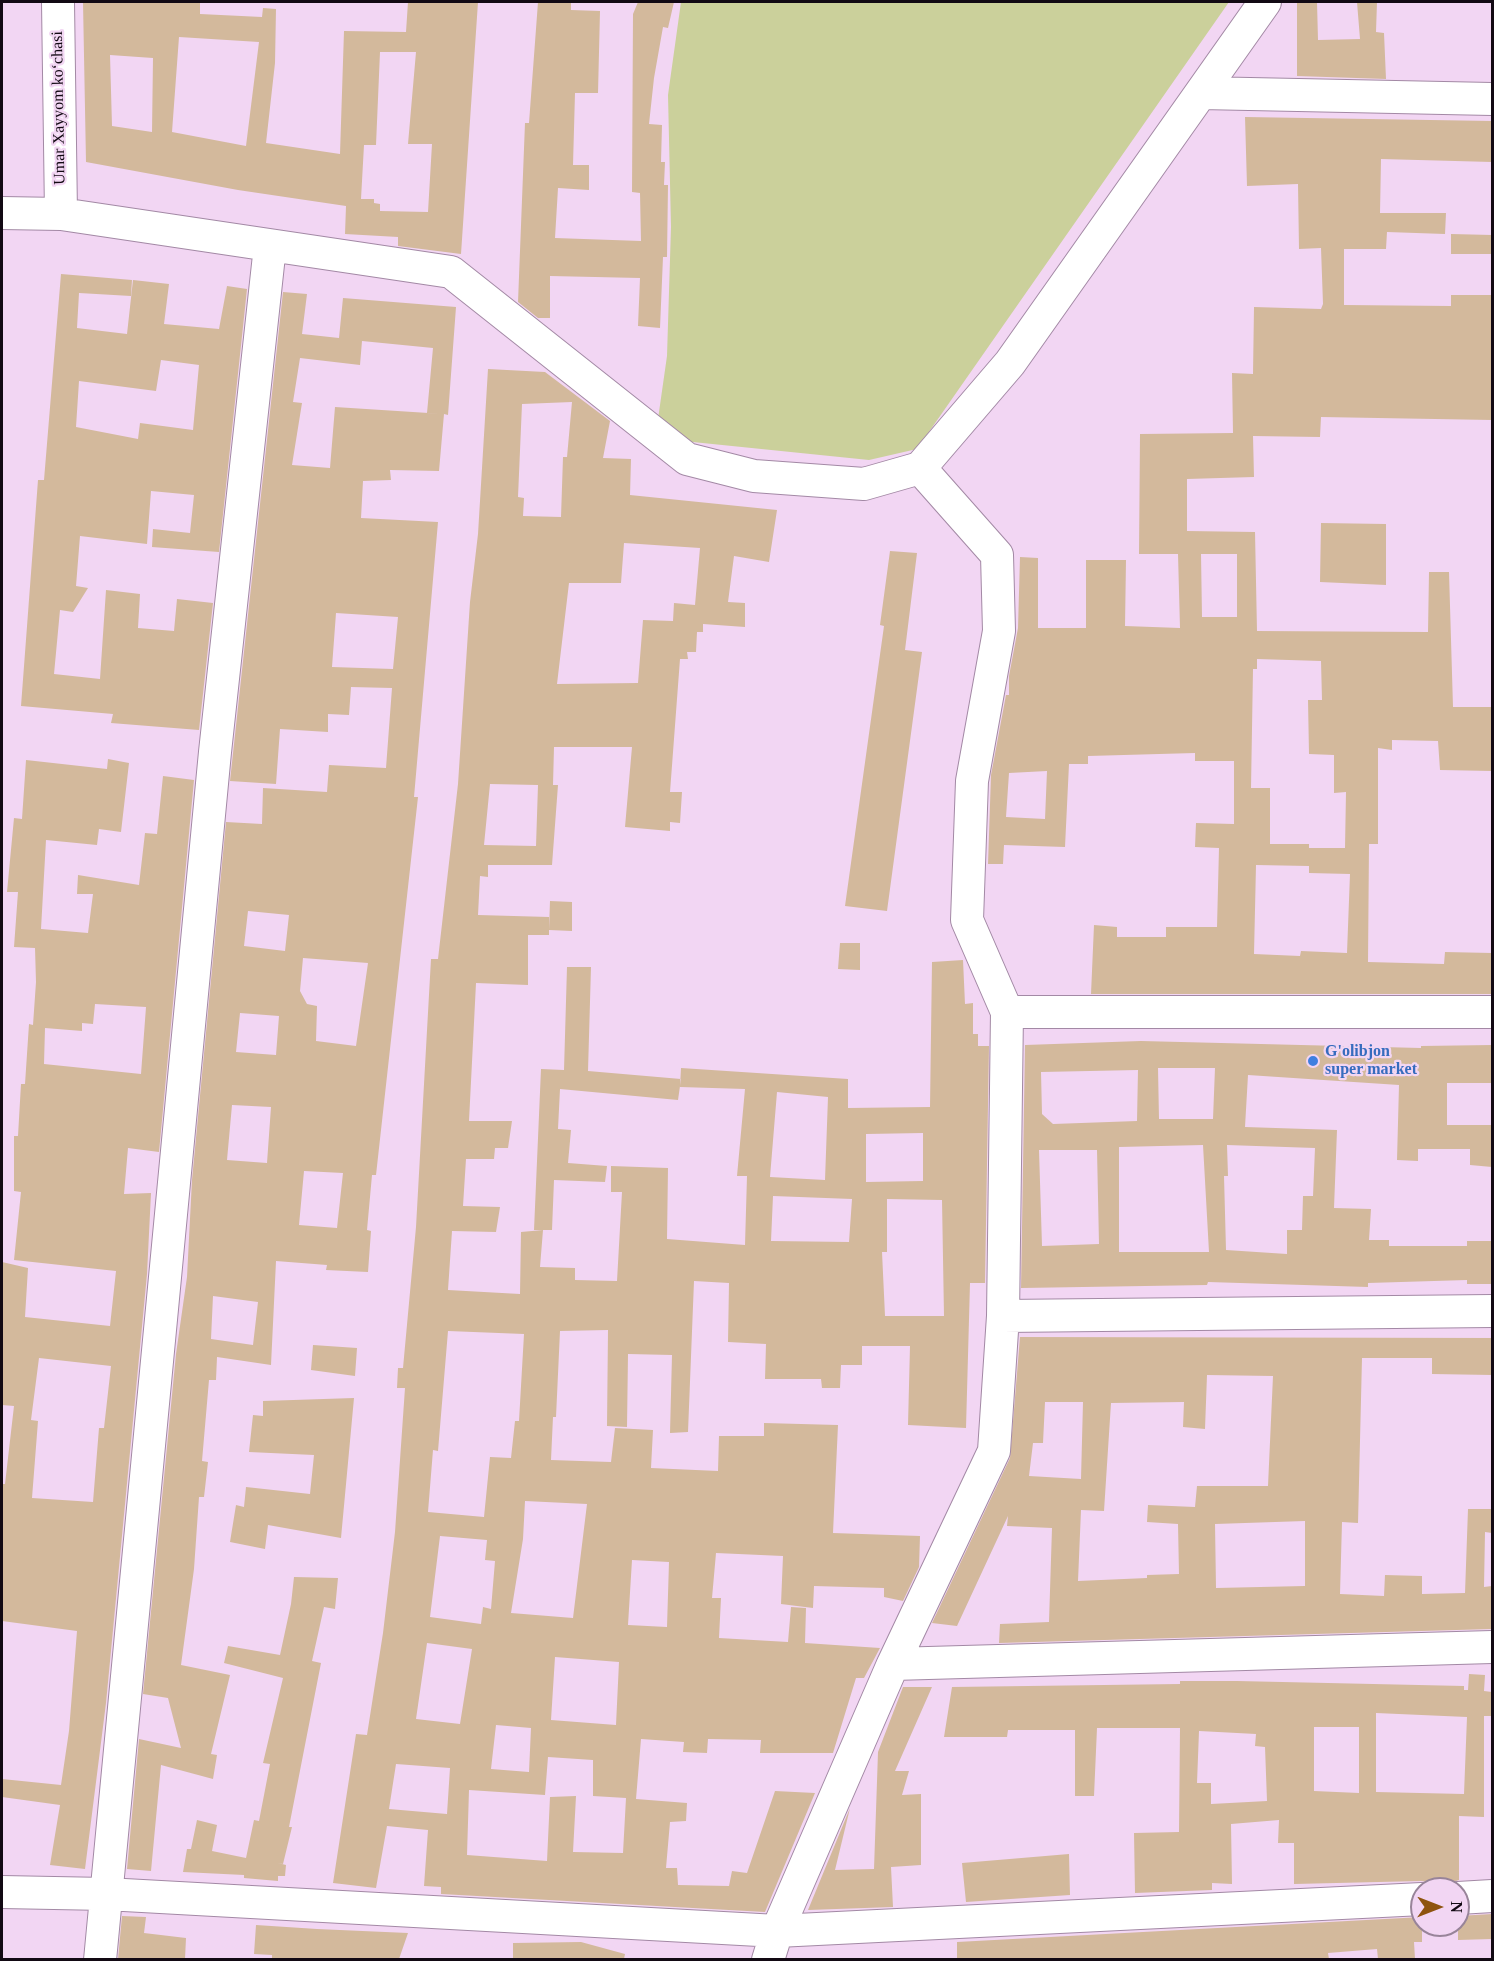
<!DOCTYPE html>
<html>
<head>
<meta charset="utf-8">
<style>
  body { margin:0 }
  #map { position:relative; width:1494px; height:1961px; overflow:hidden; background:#f2d6f3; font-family:Georgia,serif }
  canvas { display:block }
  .frame { position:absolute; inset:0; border:3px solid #120913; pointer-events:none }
  .north { position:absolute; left:1410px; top:1877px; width:60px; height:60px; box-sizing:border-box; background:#f2d6f3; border:2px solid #988499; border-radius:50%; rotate:90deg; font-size:16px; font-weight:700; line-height:24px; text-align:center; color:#120913 }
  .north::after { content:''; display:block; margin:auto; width:21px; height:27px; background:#8e540f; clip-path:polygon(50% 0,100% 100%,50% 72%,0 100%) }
</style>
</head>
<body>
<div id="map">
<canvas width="1494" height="1961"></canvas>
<div class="frame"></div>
<div class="north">N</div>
</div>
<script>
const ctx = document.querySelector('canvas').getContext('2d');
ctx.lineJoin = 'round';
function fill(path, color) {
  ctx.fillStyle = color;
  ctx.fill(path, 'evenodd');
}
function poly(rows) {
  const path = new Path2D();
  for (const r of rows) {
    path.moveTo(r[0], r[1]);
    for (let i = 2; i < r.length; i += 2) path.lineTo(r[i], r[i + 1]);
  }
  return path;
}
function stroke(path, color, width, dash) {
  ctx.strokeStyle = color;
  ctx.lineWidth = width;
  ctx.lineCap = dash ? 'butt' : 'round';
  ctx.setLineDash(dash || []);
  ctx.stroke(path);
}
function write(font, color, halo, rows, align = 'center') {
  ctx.font = font + ' Georgia,serif';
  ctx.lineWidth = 4.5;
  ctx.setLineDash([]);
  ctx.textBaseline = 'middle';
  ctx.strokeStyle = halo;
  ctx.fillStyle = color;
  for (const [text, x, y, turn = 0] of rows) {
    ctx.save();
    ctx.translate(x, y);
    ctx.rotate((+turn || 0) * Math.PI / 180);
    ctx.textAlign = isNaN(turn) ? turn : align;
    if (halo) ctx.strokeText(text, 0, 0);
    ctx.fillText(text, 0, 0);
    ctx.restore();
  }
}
fill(poly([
  [681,2,1229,2,917,449,869,460,683,441,657,426,667,356,671,227,668,95]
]), '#cbd09b');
fill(poly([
  [83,2,200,2,200,14,262,17,263,8,276,9,275,63,266,143,340,154,344,31,406,32,408,2,478,2,461,254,398,246,398,237,345,234,346,206,238,190,86,162],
  [179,37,259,42,246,146,172,132],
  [380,52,416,52,408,144,432,144,428,212,380,211,380,204,374,203,374,199,361,199,364,145,376,145],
  [110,55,153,58,152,132,112,126],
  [538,2,571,2,571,10,600,11,598,93,575,93,573,165,589,165,589,190,558,188,555,238,641,241,640,193,632,192,633,14,638,2,674,2,668,28,663,27,654,78,649,124,662,125,661,162,665,162,664,185,668,185,667,257,663,257,660,328,638,326,640,278,550,276,550,318,538,318,518,302,525,123,529,123],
  [1297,2,1317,2,1318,40,1360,39,1357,2,1377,2,1376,32,1384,33,1386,79,1297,76],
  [1245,117,1492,121,1492,162,1381,159,1380,213,1446,213,1445,234,1387,232,1386,249,1344,249,1344,305,1451,306,1451,295,1492,295,1492,420,1321,417,1320,437,1253,436,1254,477,1187,479,1187,531,1255,532,1257,631,1428,632,1429,572,1449,572,1453,707,1492,707,1492,771,1440,770,1438,741,1392,740,1392,750,1378,748,1378,844,1369,844,1368,962,1444,964,1445,952,1492,953,1492,994,1091,994,1094,925,1117,927,1117,937,1166,937,1166,927,1217,927,1219,848,1195,847,1196,823,1234,824,1234,761,1195,761,1195,753,1088,756,1088,764,1069,764,1065,847,1004,845,1003,864,988,864,991,775,1006,695,1009,695,1009,676,1018,628,1020,557,1038,558,1038,628,1086,628,1086,560,1126,560,1125,626,1180,628,1178,554,1139,554,1140,434,1233,433,1232,373,1253,374,1254,307,1321,309,1323,304,1321,248,1299,249,1298,184,1247,186],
  [1201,554,1237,554,1237,617,1202,617],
  [1257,659,1321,661,1322,700,1308,700,1309,754,1334,755,1334,793,1346,792,1345,848,1309,848,1309,844,1270,844,1270,788,1251,788,1253,669,1257,669],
  [1047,771,1045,819,1006,817,1009,773],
  [1256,865,1309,866,1309,873,1350,874,1347,953,1301,951,1300,956,1254,954],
  [1451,234,1492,235,1492,254,1451,254],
  [61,274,132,280,131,296,79,293,77,328,127,334,133,280,169,284,164,324,219,329,227,286,247,289,219,552,152,547,153,529,190,533,194,495,151,491,147,544,80,536,76,586,88,588,73,612,60,610,54,674,100,679,106,590,140,594,138,628,174,631,177,599,213,603,199,730,111,723,113,714,21,706,38,480,44,480],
  [161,360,199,365,193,430,140,423,138,439,76,427,79,381,156,391],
  [283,292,307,294,302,334,339,338,343,298,456,307,448,415,444,414,439,471,390,470,391,480,363,481,361,518,438,522,414,797,418,797,376,1175,372,1175,367,1230,371,1231,368,1272,326,1270,327,1265,276,1261,271,1365,217,1357,216,1380,209,1380,202,1461,208,1462,204,1497,199,1497,194,1569,181,1665,230,1675,211,1754,217,1755,213,1779,161,1765,151,1871,127,1869,139,1739,181,1748,168,1698,143,1694,176,1354,187,1277,192,1180,226,822,262,824,263,788,327,792,329,765,386,768,392,688,351,687,349,715,328,714,328,732,280,729,276,784,230,781],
  [362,341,433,348,427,413,444,414,335,407,330,468,292,465,302,403,293,402,300,358,360,365],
  [336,613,398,617,393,669,332,667],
  [248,911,289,915,285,951,244,946],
  [303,958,368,963,356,1046,316,1041,317,1006,307,1004,300,991],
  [240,1013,279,1016,276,1055,236,1052],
  [232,1105,271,1107,267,1163,227,1160],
  [304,1171,343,1173,337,1228,299,1225],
  [213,1296,258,1302,253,1345,211,1339],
  [488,369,545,372,610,421,603,458,631,459,630,495,777,510,769,562,734,556,728,602,745,603,745,627,703,624,703,632,697,632,696,652,687,652,688,659,680,659,670,792,682,792,680,823,670,822,670,831,625,827,632,747,554,747,553,785,538,785,558,785,552,865,488,865,488,877,480,876,478,915,549,917,549,935,528,935,528,985,476,983,469,1121,512,1121,508,1148,495,1148,494,1159,466,1159,463,1206,500,1207,496,1232,452,1231,448,1290,520,1294,521,1232,543,1230,540,1267,575,1268,575,1280,617,1281,622,1192,611,1192,611,1166,668,1168,667,1239,745,1245,747,1176,737,1176,745,1089,680,1087,681,1068,848,1079,848,1108,930,1107,932,962,963,960,965,1004,973,1003,973,1034,978,1034,978,1046,989,1046,985,1283,970,1283,966,1428,908,1425,910,1346,862,1346,862,1365,841,1365,840,1388,822,1388,821,1379,765,1379,766,1344,728,1342,729,1283,694,1281,688,1432,670,1433,672,1355,628,1354,627,1427,607,1426,608,1330,560,1331,556,1417,553,1417,551,1460,611,1462,615,1428,653,1430,651,1468,718,1471,719,1436,764,1436,764,1423,838,1425,833,1533,920,1536,919,1567,903,1601,884,1597,884,1588,814,1586,813,1608,781,1604,783,1556,716,1553,712,1598,721,1598,719,1638,788,1642,791,1607,806,1608,805,1643,880,1648,864,1678,856,1678,833,1753,760,1753,761,1740,708,1739,707,1753,683,1752,684,1742,641,1739,636,1799,687,1803,686,1821,670,1822,666,1868,677,1868,678,1885,729,1886,732,1871,747,1873,775,1791,815,1793,765,1912,441,1894,441,1887,424,1886,428,1830,387,1826,376,1888,333,1883,356,1734,367,1735,383,1633,395,1532,405,1388,397,1388,398,1368,403,1368,416,1227,431,959,438,959,458,784,470,602,478,534],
  [572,402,567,457,563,457,561,517,523,516,524,498,518,497,522,404],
  [624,543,700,548,695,605,674,603,673,621,643,620,638,683,557,684,569,583,621,583],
  [490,784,538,785,536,846,484,845],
  [777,1092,828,1097,825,1180,770,1177],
  [923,1133,923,1181,866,1182,866,1134],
  [773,1196,852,1199,849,1242,771,1241],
  [887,1199,942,1200,944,1316,885,1316,882,1252,887,1252],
  [448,1331,524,1334,519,1421,515,1421,511,1458,490,1457,484,1517,428,1512,433,1450,438,1451],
  [525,1501,587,1504,573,1618,511,1613,523,1539],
  [440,1536,487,1540,485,1560,495,1561,491,1609,483,1607,481,1624,430,1617],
  [632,1560,669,1562,667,1627,628,1625],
  [427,1643,472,1649,460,1724,416,1719],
  [555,1657,619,1662,616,1725,551,1720],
  [496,1725,531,1728,529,1772,491,1769],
  [548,1757,593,1760,593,1796,626,1798,623,1853,573,1852,576,1796,550,1797,547,1861,467,1855,469,1790,545,1795],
  [396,1764,450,1768,447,1814,389,1809],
  [1321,523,1386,524,1386,585,1320,582],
  [890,551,917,553,905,650,922,652,887,911,845,906,884,626,880,625],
  [108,759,129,763,121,832,99,829,97,845,46,840,41,929,88,933,93,894,77,894,78,875,139,885,145,833,157,834,163,776,194,780,159,1152,128,1148,124,1194,151,1193,147,1274,106,1703,85,1869,50,1865,60,1805,2,1797,2,1779,61,1785,69,1731,77,1631,2,1621,2,1484,5,1484,14,1406,2,1405,2,1262,28,1268,25,1317,110,1326,116,1271,14,1260,21,1192,14,1191,14,1136,18,1136,21,1084,25,1084,29,1024,33,1025,36,982,35,948,14,947,18,892,7,892,14,818,22,819,26,760,107,769],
  [95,1004,146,1007,141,1074,44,1064,45,1028,82,1031,82,1023,93,1024],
  [39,1358,111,1366,104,1428,99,1428,93,1502,32,1498,38,1421,31,1420],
  [550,901,572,902,572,931,549,930],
  [840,943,860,943,860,970,838,969],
  [567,967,591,967,588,1071,681,1079,678,1100,560,1089,558,1129,571,1130,568,1163,607,1166,605,1182,554,1180,552,1230,534,1230,541,1069,564,1070],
  [1141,1041,1421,1048,1421,1046,1492,1045,1492,1083,1447,1083,1447,1125,1492,1125,1492,1167,1470,1165,1470,1149,1418,1149,1418,1161,1397,1160,1399,1085,1248,1075,1245,1127,1337,1130,1334,1208,1371,1209,1369,1240,1389,1240,1389,1246,1467,1246,1467,1241,1492,1241,1492,1284,1467,1284,1467,1280,1368,1283,1368,1287,1208,1282,1207,1285,1021,1288,1025,1045],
  [1158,1068,1215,1068,1213,1119,1159,1119],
  [1138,1070,1137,1121,1053,1124,1042,1114,1041,1072],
  [1203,1145,1209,1252,1119,1252,1119,1147],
  [1227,1145,1315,1148,1313,1196,1303,1196,1302,1230,1287,1230,1287,1254,1226,1250,1224,1176,1228,1176],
  [1039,1150,1097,1150,1099,1244,1042,1246],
  [1020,1337,1492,1338,1492,1375,1432,1374,1432,1358,1362,1358,1358,1523,1342,1522,1340,1594,1384,1596,1385,1575,1422,1576,1422,1594,1465,1593,1468,1509,1492,1509,1492,1533,1485,1532,1484,1587,1492,1586,1492,1629,999,1643,1000,1624,1049,1622,1052,1528,1007,1526,1008,1516,957,1626,932,1623,1010,1458],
  [1207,1375,1273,1376,1268,1486,1197,1486,1195,1507,1148,1505,1147,1522,1178,1524,1179,1574,1147,1575,1147,1578,1078,1581,1081,1510,1104,1511,1111,1403,1184,1402,1183,1427,1205,1429],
  [1045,1402,1083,1402,1081,1479,1029,1476,1033,1443,1043,1443],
  [1305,1521,1305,1586,1216,1588,1215,1524],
  [313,1345,357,1348,355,1376,311,1370],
  [354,1398,341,1538,268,1525,265,1549,230,1542,236,1505,244,1507,246,1487,310,1494,314,1455,249,1452,253,1415,263,1416,263,1401],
  [294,1577,338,1578,335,1609,324,1607,312,1661,321,1663,289,1827,292,1827,283,1864,278,1863,286,1865,285,1876,278,1876,278,1881,244,1878,244,1875,183,1872,187,1849,191,1849,197,1820,217,1825,212,1851,246,1858,254,1820,259,1821,270,1764,263,1763,283,1678,224,1663,228,1646,280,1655,291,1604],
  [1469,1674,1485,1675,1484,1691,1492,1692,1492,1716,1484,1716,1484,1817,1459,1816,1459,1880,1447,1884,1421,1881,1294,1884,1294,1843,1278,1843,1279,1820,1231,1824,1232,1884,1212,1883,1212,1890,1135,1893,1134,1833,1179,1832,1180,1728,1097,1728,1094,1796,1075,1796,1075,1730,1008,1730,1007,1737,944,1737,952,1687,1180,1684,1180,1681,1237,1681,1464,1686,1464,1690,1468,1690],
  [1376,1713,1467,1717,1464,1794,1376,1792],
  [1314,1727,1359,1727,1359,1793,1314,1791],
  [1199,1731,1256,1734,1255,1746,1265,1747,1267,1801,1211,1804,1211,1783,1197,1783],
  [903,1687,932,1687,895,1771,909,1771,902,1795,921,1794,921,1865,891,1867,893,1907,808,1910,850,1808,835,1870,874,1869,878,1752],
  [1069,1854,1070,1895,966,1902,962,1863],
  [1492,1914,1492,1939,1458,1940,1458,1916],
  [122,1916,146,1917,144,1933,186,1938,185,1959,118,1959],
  [1422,1917,1422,1942,1414,1942,1415,1959,1378,1959,1377,1949,1328,1953,1329,1959,957,1959,957,1942],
  [256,1925,317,1929,408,1933,399,1959,272,1959,272,1955,254,1954],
  [581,1942,625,1954,624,1959,513,1959,513,1943]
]), '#d3b99c');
const minor = poly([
  [58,2,61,214],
  [1201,93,1492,99],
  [2,213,61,214,451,272,687,459,754,476,864,484,920,468,1010,363,1265,2],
  [1007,1012,1492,1012],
  [1003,1316,1492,1311],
  [893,1664,1492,1647],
  [2,1892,106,1894,777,1931,1422,1899],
  [1458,1898,1492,1896],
  [100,1960,215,752,270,246],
  [768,1960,777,1931,893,1664,994,1451,1003,1316,1007,1012,967,920,972,781,999,631,997,555,920,468]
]);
stroke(minor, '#a389a5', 34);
stroke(minor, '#fff', 32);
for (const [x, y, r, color] of [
  [1313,1061,6,"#3f7fe0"]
]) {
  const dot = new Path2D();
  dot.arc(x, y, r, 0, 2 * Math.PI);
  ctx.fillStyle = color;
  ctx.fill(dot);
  stroke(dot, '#f2d6f3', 2);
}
write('16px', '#120913', '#f2d6f3', [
  ["Umar Xayyom ko‘chasi",59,108,-91]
]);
write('bold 16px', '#366cbe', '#f2d6f3', [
  ["G'olibjon",1325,1052],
  ["super market",1325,1070]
], 'left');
</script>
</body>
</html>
